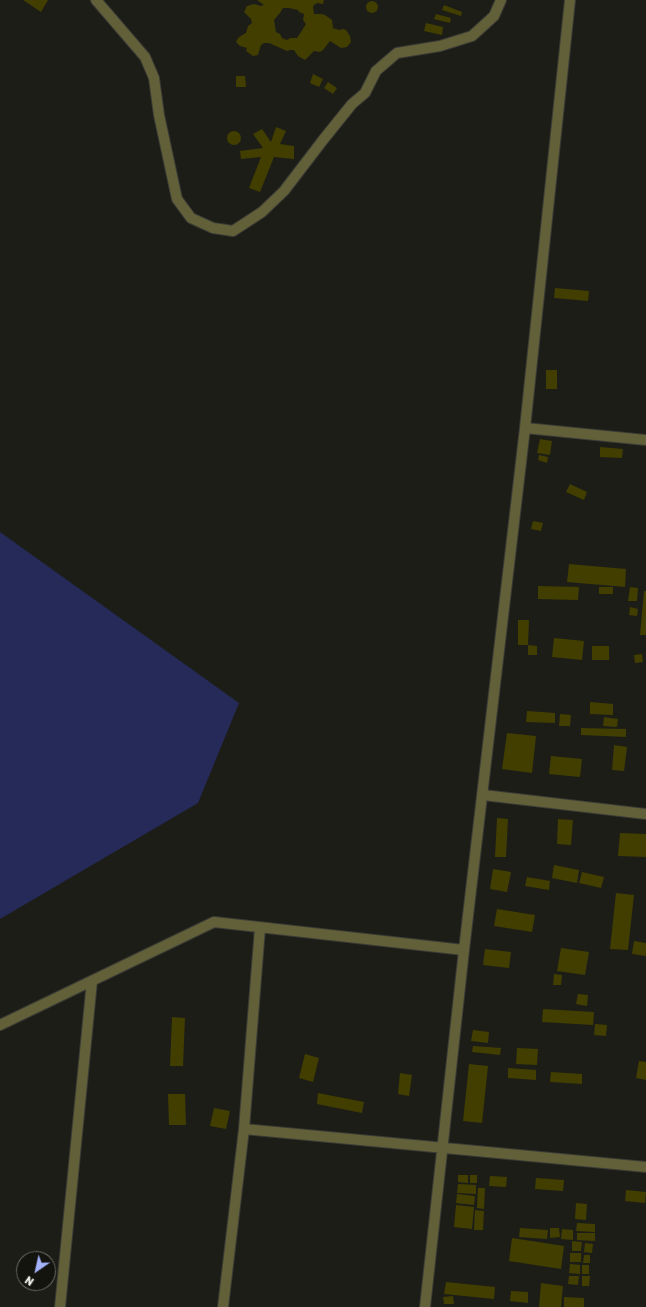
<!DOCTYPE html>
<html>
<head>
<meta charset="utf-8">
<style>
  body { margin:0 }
  #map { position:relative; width:646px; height:1307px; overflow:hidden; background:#1d1d18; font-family:Rubik,sans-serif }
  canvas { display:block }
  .north { position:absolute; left:16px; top:1251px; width:40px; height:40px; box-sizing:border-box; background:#14140f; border:1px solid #6c6c67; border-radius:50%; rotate:214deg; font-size:11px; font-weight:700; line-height:16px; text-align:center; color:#f0f0ec }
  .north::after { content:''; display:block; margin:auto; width:14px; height:18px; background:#a4b2fc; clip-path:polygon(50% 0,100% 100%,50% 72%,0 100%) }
</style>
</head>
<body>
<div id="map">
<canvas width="646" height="1307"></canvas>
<div class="north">N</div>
</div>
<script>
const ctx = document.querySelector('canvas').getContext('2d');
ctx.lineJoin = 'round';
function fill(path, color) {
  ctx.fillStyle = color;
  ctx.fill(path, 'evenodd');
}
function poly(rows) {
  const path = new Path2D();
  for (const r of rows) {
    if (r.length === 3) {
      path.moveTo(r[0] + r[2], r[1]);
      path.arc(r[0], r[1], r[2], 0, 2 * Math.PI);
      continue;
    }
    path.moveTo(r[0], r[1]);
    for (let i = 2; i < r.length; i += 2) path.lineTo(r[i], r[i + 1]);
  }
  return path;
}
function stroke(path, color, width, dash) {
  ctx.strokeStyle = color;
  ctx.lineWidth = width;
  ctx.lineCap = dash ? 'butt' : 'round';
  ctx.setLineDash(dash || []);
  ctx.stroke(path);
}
fill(poly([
  [0,532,239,703,198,803,0,919]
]), '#252a58');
fill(poly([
  [23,0,48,0,41,12],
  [257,0,324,0,323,4,317,3,314,5,313,7,314,14,321,14,325,15,332,20,333,28,339,30,343,29,346,30,350,36,351,42,347,47,341,48,330,41,323,50,320,52,314,51,305,60,298,56,294,50,290,50,287,51,269,43,264,43,261,45,258,55,253,56,246,51,247,48,240,46,236,42,238,38,244,34,246,33,248,26,252,23,251,19,244,12,247,6,254,4,261,6,264,5],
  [283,8,289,8,298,10,299,12,304,14,303,20,306,24,297,38,290,38,287,40,282,38,280,34,276,32,274,20,280,13],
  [372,7,6],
  [444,5,462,12,461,16,442,10],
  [436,14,451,18,450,23,434,19],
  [426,23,443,27,442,35,424,31],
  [313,74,323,79,319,87,310,83],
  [236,76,245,76,246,87,236,87],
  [328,82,337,88,333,94,324,88],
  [276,127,286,131,280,144,294,146,294,159,274,157,260,192,249,188,261,157,241,159,240,151,263,148,253,134,262,129,271,142],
  [234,138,7],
  [555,288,589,291,588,301,554,298],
  [546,370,557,370,557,389,546,389],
  [540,439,552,441,550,455,537,453],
  [600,447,623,449,622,458,600,457],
  [539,455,548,457,547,463,538,460],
  [570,484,587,492,584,500,566,492],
  [533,521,543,523,541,531,531,529],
  [569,564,626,569,625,587,567,582],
  [538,586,579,587,578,600,538,599],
  [599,587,613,587,613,594,599,594],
  [630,587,638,588,637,601,628,601],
  [644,591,646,591,646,635,640,635],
  [630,607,638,609,637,616,629,615],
  [518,620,529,620,528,645,518,645],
  [554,638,584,641,582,660,552,657],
  [528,645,537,646,537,655,528,655],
  [592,646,609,646,609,660,592,660],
  [642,654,643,662,635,663,634,655],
  [590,702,613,704,613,715,590,714],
  [527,711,555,713,555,723,526,722],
  [560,714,571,715,570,726,559,726],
  [604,717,618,719,617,727,603,726],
  [581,728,626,729,626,737,581,735],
  [507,733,536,736,532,773,502,769],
  [614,745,627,747,624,771,612,770],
  [551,756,582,759,580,777,549,774],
  [497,818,508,819,506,857,495,857],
  [558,819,573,820,571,845,557,844],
  [620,833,646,834,646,857,618,856],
  [554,865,579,870,577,883,552,878],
  [493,869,511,872,507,892,490,889],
  [582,872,604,877,601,888,579,883],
  [527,877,550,881,549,890,525,886],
  [616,893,634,895,628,950,610,949],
  [497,909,535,915,532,932,494,926],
  [634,941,646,943,646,956,632,954],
  [561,948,589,952,585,975,557,971],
  [485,949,511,952,509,968,483,965],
  [554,974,562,975,561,985,553,985],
  [578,994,588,995,587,1006,576,1004],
  [543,1009,594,1012,593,1025,542,1022],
  [172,1017,185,1018,183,1066,170,1066],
  [595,1024,607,1025,606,1036,594,1035],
  [473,1030,489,1032,488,1043,471,1041],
  [473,1046,501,1048,500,1055,472,1052],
  [517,1048,538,1049,537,1065,516,1064],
  [305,1054,319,1058,313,1082,299,1078],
  [639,1061,646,1062,646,1080,636,1078],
  [469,1064,488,1066,482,1123,463,1121],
  [508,1068,536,1070,536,1080,508,1078],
  [551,1072,582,1074,582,1084,550,1082],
  [400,1073,412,1075,409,1096,398,1094],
  [318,1093,364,1102,362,1113,317,1104],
  [168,1094,185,1094,186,1125,169,1125],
  [214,1108,230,1111,226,1129,210,1126],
  [458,1175,468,1175,468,1183,458,1182],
  [470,1175,477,1175,477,1183,470,1183],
  [490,1176,507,1177,506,1187,489,1186],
  [536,1178,564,1180,563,1191,535,1189],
  [458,1184,476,1185,476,1194,457,1193],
  [478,1188,485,1188,484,1209,477,1208],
  [626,1190,646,1192,645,1203,625,1201],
  [457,1194,475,1196,474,1205,456,1203],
  [576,1203,587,1204,586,1220,575,1219],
  [456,1205,474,1207,472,1229,454,1227],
  [475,1210,484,1211,483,1230,474,1230],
  [577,1223,595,1224,595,1232,576,1231],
  [520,1228,548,1230,547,1239,519,1237],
  [550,1228,559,1228,560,1237,550,1238],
  [562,1229,573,1230,573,1240,561,1239],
  [577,1233,595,1233,595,1241,577,1240],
  [512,1238,564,1246,561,1269,509,1261],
  [572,1241,582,1242,581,1251,572,1251],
  [585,1243,593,1244,592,1253,584,1252],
  [570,1253,581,1253,581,1262,570,1262],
  [584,1255,590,1255,590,1263,583,1263],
  [570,1264,580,1265,580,1274,569,1273],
  [582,1265,589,1265,589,1274,582,1274],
  [569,1276,579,1276,578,1285,568,1284],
  [582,1276,590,1276,589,1286,582,1286],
  [446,1282,495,1287,494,1299,444,1294],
  [541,1283,563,1286,561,1307,539,1307],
  [511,1291,528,1292,528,1303,510,1301],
  [453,1296,454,1304,444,1304,443,1297],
  [564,1297,584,1298,584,1307,564,1307]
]), '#413e00');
const service = poly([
  [96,0,145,57,154,78,159,115,177,199,191,218,213,228,233,231,262,212,284,191,323,140,352,104,365,93,376,71,397,53,440,46,472,36,494,16,501,0]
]);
const minor = poly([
  [525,428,646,440],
  [483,795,646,814],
  [0,1025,214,922,464,950],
  [244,1129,646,1167],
  [60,1307,92,981],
  [223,1307,244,1129,260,928],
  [425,1307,464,950,525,428,570,0]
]);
stroke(service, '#3b3b36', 12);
stroke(minor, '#3b3b36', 12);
stroke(service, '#626038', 10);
stroke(minor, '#626038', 10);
</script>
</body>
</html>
